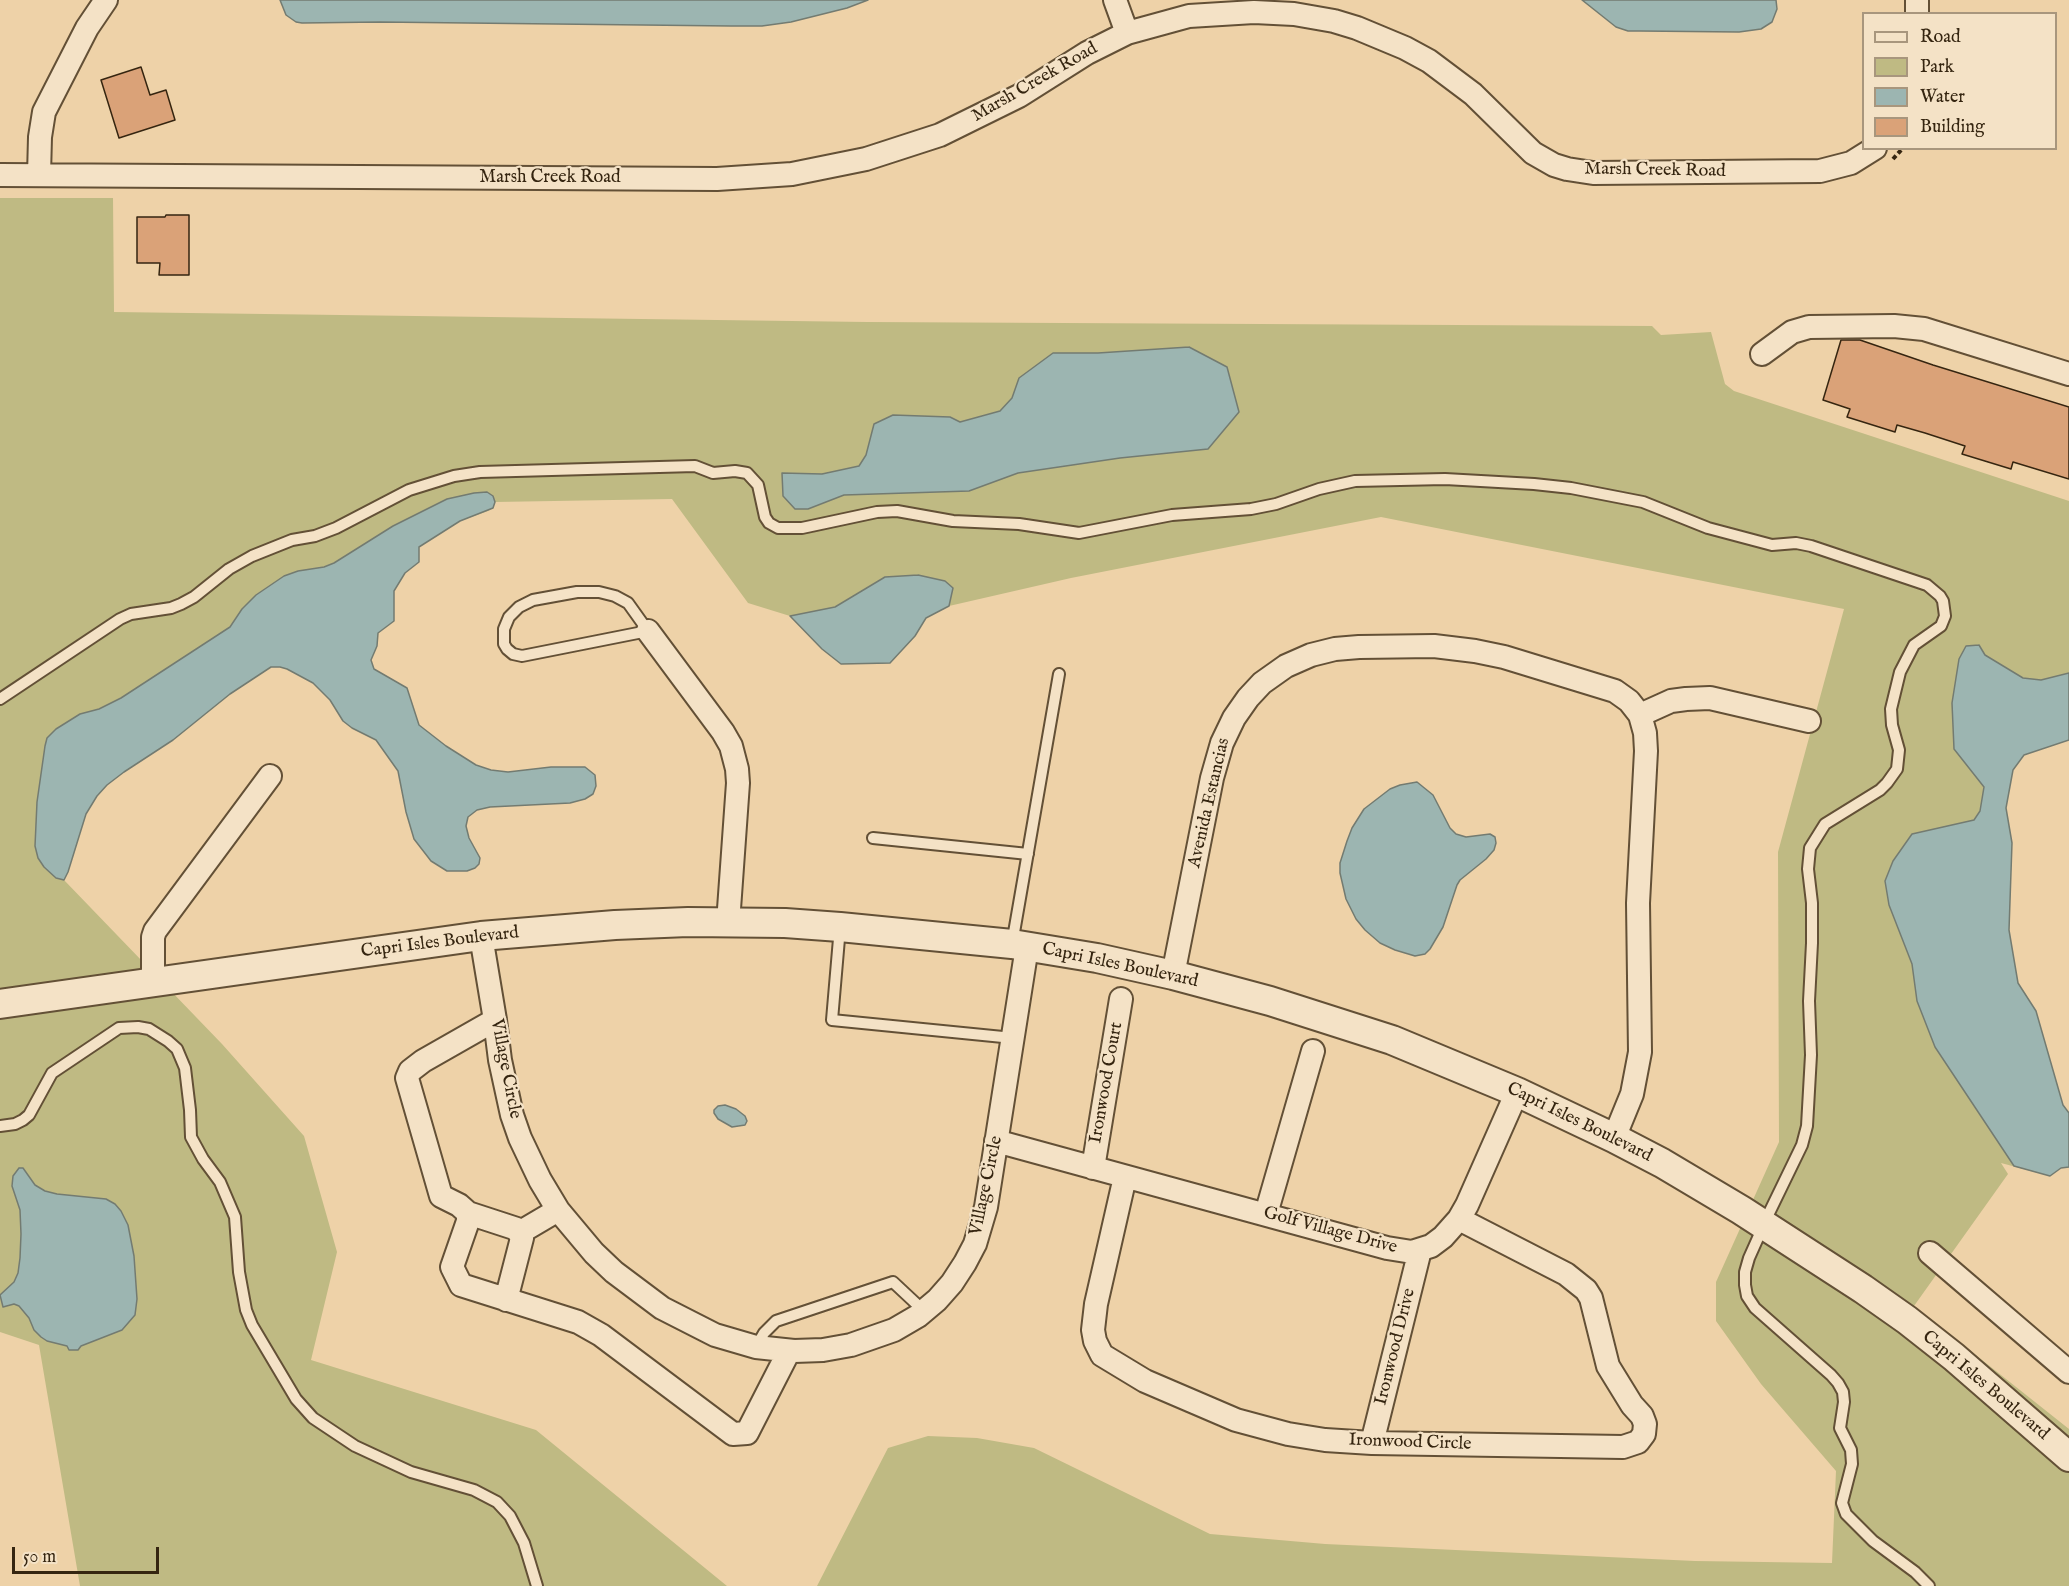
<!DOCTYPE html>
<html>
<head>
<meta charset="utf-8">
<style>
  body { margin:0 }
  #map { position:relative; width:2069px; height:1586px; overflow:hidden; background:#eed2a8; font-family:"IM FELL English",serif }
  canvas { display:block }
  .legend { position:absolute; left:1862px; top:12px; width:195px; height:138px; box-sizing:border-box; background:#f4e2c6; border:2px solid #a8967d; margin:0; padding:8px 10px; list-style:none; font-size:18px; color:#352510 }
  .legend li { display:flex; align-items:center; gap:12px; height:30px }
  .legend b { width:30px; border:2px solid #a8967d }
  .scale { position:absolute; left:12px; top:1547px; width:147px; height:27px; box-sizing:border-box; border:3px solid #352510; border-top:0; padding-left:8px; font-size:18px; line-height:21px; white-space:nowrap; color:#352510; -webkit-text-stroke:4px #f4e2c6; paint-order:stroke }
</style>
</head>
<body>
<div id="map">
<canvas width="2069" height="1586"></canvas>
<ul class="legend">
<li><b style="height:8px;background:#f4e2c6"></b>Road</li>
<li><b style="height:16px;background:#bfba83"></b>Park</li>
<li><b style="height:16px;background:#9cb5b1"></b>Water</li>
<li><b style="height:16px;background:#daa278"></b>Building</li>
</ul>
<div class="scale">50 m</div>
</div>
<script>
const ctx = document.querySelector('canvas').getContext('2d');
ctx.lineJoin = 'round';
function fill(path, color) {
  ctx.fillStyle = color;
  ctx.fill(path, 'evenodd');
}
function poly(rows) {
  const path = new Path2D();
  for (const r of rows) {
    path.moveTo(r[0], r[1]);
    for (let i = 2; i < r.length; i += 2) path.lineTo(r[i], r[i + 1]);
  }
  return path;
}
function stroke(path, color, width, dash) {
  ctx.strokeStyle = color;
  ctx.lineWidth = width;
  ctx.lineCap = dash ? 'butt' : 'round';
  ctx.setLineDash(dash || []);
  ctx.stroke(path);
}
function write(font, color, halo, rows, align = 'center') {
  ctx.font = font + ' "IM FELL English",serif';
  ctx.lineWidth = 4.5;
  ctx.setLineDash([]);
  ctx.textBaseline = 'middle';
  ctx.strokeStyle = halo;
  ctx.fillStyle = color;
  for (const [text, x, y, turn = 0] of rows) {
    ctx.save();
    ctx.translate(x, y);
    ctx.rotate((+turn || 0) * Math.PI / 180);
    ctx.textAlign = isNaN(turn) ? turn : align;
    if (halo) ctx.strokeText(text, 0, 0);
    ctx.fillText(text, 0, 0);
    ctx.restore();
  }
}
fill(poly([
  [0,198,113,198,114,312,867,322,1652,326,1661,335,1711,332,1725,384,1734,391,2069,501,2069,740,2024,755,2013,770,2006,808,2012,843,2009,930,2018,983,2036,1011,2063,1105,2069,1113,2069,1167,2061,1168,2050,1176,2001,1163,2008,1174,1914,1306,2069,1429,2069,1443,1946,1365,2069,1471,2069,1586,817,1586,888,1448,928,1436,977,1438,1034,1448,1210,1534,1325,1544,1695,1561,1832,1563,1836,1471,1761,1384,1716,1321,1716,1282,1779,1142,1778,852,1844,609,1381,517,1071,578,949,606,926,618,915,636,890,663,841,664,822,649,790,616,748,603,672,499,495,502,493,508,488,511,460,521,442,531,419,547,271,667,230,694,173,740,124,772,107,785,97,796,86,814,64,880,222,1044,304,1136,337,1252,311,1360,536,1430,727,1586,80,1586,39,1345,0,1332]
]), '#bfba83');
const water = poly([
  [280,0,868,0,847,8,791,22,762,26,731,26,380,22,302,23,296,22,286,15,280,0],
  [1582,0,1776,0,1777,9,1772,22,1761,29,1739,32,1640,31,1628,31,1616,27,1582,0],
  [1189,347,1227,367,1239,412,1208,449,1120,458,1018,473,969,491,844,495,808,509,795,509,783,496,782,473,822,474,859,466,866,455,874,424,893,415,950,417,960,422,1000,411,1012,398,1019,378,1053,353,1098,353,1189,347],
  [487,492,493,496,495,502,493,508,460,521,419,547,419,562,405,573,394,591,394,621,378,633,377,646,371,660,374,669,407,688,419,725,446,746,476,765,491,770,508,772,551,767,585,767,595,775,596,786,593,794,585,799,570,803,490,807,477,810,468,817,466,826,469,838,480,858,479,864,475,868,467,871,447,871,431,861,414,839,406,812,398,771,376,740,352,728,343,721,330,700,313,683,287,669,280,667,271,667,230,694,173,740,124,772,107,785,97,796,86,814,68,872,64,880,56,878,44,867,38,858,35,846,37,802,45,746,47,738,56,729,80,714,99,709,121,698,230,627,242,609,256,595,284,576,298,571,324,567,334,563,393,526,447,499,474,493,487,492],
  [918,575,945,581,953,588,949,606,926,618,915,636,890,663,841,664,822,649,790,616,835,607,885,577,918,575],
  [1979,645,1985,655,2023,678,2041,680,2069,673,2069,740,2024,755,2013,770,2006,808,2012,843,2009,930,2018,983,2036,1011,2063,1105,2069,1113,2069,1167,2061,1168,2050,1176,2014,1166,1935,1047,1917,1001,1912,964,1889,905,1885,881,1893,861,1912,834,1974,820,1980,811,1984,787,1954,749,1952,703,1959,659,1966,646,1979,645],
  [1417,782,1433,795,1450,828,1456,834,1466,837,1490,834,1495,837,1496,843,1494,850,1486,859,1460,880,1457,885,1443,927,1430,949,1425,954,1415,956,1395,950,1380,943,1365,930,1356,919,1346,899,1340,873,1340,863,1347,841,1352,828,1364,809,1390,789,1400,785,1417,782],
  [725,1105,736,1109,745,1116,747,1121,745,1125,732,1127,718,1119,714,1113,714,1110,718,1106,725,1105],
  [19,1168,23,1168,35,1185,45,1191,57,1194,106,1199,115,1204,121,1211,128,1225,134,1256,137,1299,135,1315,122,1330,81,1346,78,1350,69,1350,67,1346,47,1341,41,1337,34,1330,29,1318,19,1306,14,1304,3,1307,0,1295,14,1282,18,1273,20,1258,21,1234,20,1210,12,1186,13,1176,19,1168]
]);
fill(water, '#9cb5b1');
stroke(water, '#737b71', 1.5);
const building = poly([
  [141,67,150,95,166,90,175,120,119,138,101,80,141,67],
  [166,215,189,215,189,275,159,275,160,263,137,263,137,217,165,217,166,215],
  [1841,340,1860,340,1933,365,2069,407,2069,479,2013,462,2011,469,1962,454,1965,446,1925,433,1897,425,1895,432,1847,417,1850,409,1823,400,1841,340]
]);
fill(building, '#daa278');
stroke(building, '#352510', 1.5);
const service = poly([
  [577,592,599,592,615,596,628,603,648,631,522,656,513,654,507,649,504,644,504,629,509,617,519,607,533,600,577,592],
  [0,699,120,619,131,614,171,608,181,604,194,597,229,569,252,556,292,540,315,536,336,528,409,490,454,476,480,472,695,466,713,473,735,471,747,473,758,485,765,517,769,523,778,528,802,528,877,512,897,511,953,521,1019,524,1079,533,1172,515,1251,509,1276,504,1319,489,1355,481,1445,479,1534,484,1571,488,1643,502,1708,528,1772,545,1796,543,1811,546,1927,585,1940,596,1943,601,1945,616,1941,626,1914,645,1900,672,1891,709,1892,725,1899,750,1897,769,1887,783,1880,790,1825,824,1810,848,1808,869,1812,903,1812,943,1809,1001,1811,1055,1807,1126,1802,1145,1770,1211,1749,1258,1745,1272,1745,1285,1747,1296,1755,1308,1831,1375,1838,1383,1843,1392,1844,1402,1840,1428,1851,1450,1852,1464,1842,1503,1846,1514,1873,1541,1915,1572,1929,1586],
  [873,838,1028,854],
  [840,927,832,1020,1013,1038],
  [1012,944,1059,674],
  [0,1126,15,1124,23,1120,29,1115,52,1073,119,1028,138,1027,149,1029,168,1041,177,1049,185,1068,190,1110,191,1137,203,1159,220,1182,235,1217,239,1272,246,1310,252,1325,296,1399,313,1418,355,1446,411,1472,474,1490,497,1502,510,1516,524,1543,537,1586],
  [756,1347,764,1333,776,1321,893,1282,924,1311]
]);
const minor = poly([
  [1115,0,1127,33],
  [1917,14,1917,0],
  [0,175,717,179,792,174,866,159,940,135,1019,96,1087,53,1127,33,1189,16,1254,12,1294,14,1334,21,1357,28,1405,48,1429,61,1473,94,1533,153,1554,165,1567,169,1593,173,1820,171,1851,163,1875,148],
  [39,175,40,137,44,112,87,28,106,0],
  [1762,354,1792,332,1809,327,1894,326,1924,329,2069,374],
  [648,631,723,732,731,746,737,769,738,783,728,923],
  [1640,715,1671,701,1686,699,1710,698,1809,721],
  [481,936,495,1020,500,1060,512,1115,520,1138,540,1180,558,1210,594,1253,614,1272,662,1308,715,1335,756,1347,794,1351,823,1350,851,1345,894,1330,918,1316,937,1300,952,1283,965,1263,975,1244,986,1207,1027,947],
  [1173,975,1212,778,1222,743,1234,718,1248,698,1262,683,1286,666,1311,655,1335,649,1359,647,1434,646,1475,651,1504,657,1615,691,1629,701,1640,715,1645,733,1646,751,1638,903,1640,1052,1632,1094,1614,1138],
  [153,983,153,937,155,931,270,776],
  [495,1020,423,1061,410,1071,407,1078,441,1196,459,1205,468,1213,468,1221,452,1267,461,1285,578,1322,601,1335,733,1434,747,1433,789,1351],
  [996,1141,1387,1248,1412,1252,1431,1246,1443,1237,1459,1219,1467,1205,1517,1092],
  [1093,1168,1121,999],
  [1125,1177,1096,1304,1093,1330,1095,1341,1102,1355,1145,1381,1236,1420,1288,1434,1325,1440,1372,1443,1623,1447,1638,1442,1644,1434,1645,1424,1642,1416,1632,1405,1608,1366,1591,1298,1586,1290,1566,1274,1459,1219],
  [468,1213,517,1229,522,1238,506,1300],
  [1266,1214,1313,1051],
  [519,1233,558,1210],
  [1930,1253,2069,1372],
  [1372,1443,1420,1250]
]);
const tertiary = poly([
  [0,1004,481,936,615,925,688,922,785,923,840,927,1012,944,1097,958,1173,975,1270,1001,1392,1040,1517,1092,1614,1138,1662,1163,1741,1210,1863,1289,1907,1320,1954,1357,2069,1457]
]);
stroke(service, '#635036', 14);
stroke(minor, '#635036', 26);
stroke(tertiary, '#635036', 32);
stroke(poly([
  [1893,159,1903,148]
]), '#352510', 4, [4.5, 3]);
stroke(service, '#f4e2c6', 10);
stroke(minor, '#f4e2c6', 22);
stroke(tertiary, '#f4e2c6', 28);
write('18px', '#352510', '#f4e2c6', [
  ["Marsh Creek Road",1035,83,-30],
  ["Marsh Creek Road",1655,171,1],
  ["Marsh Creek Road",550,178],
  ["Avenida Estancias",1210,803,-77],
  ["Capri Isles Boulevard",440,943,-7],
  ["Capri Isles Boulevard",1120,966,12],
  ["Village Circle",505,1069,79],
  ["Ironwood Court",1107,1083,-80],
  ["Capri Isles Boulevard",1579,1123,26],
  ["Village Circle",987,1186,-78],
  ["Golf Village Drive",1330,1231,15],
  ["Ironwood Drive",1396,1347,-76],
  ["Capri Isles Boulevard",1985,1386,40],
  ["Ironwood Circle",1410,1443,2]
]);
</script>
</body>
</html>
